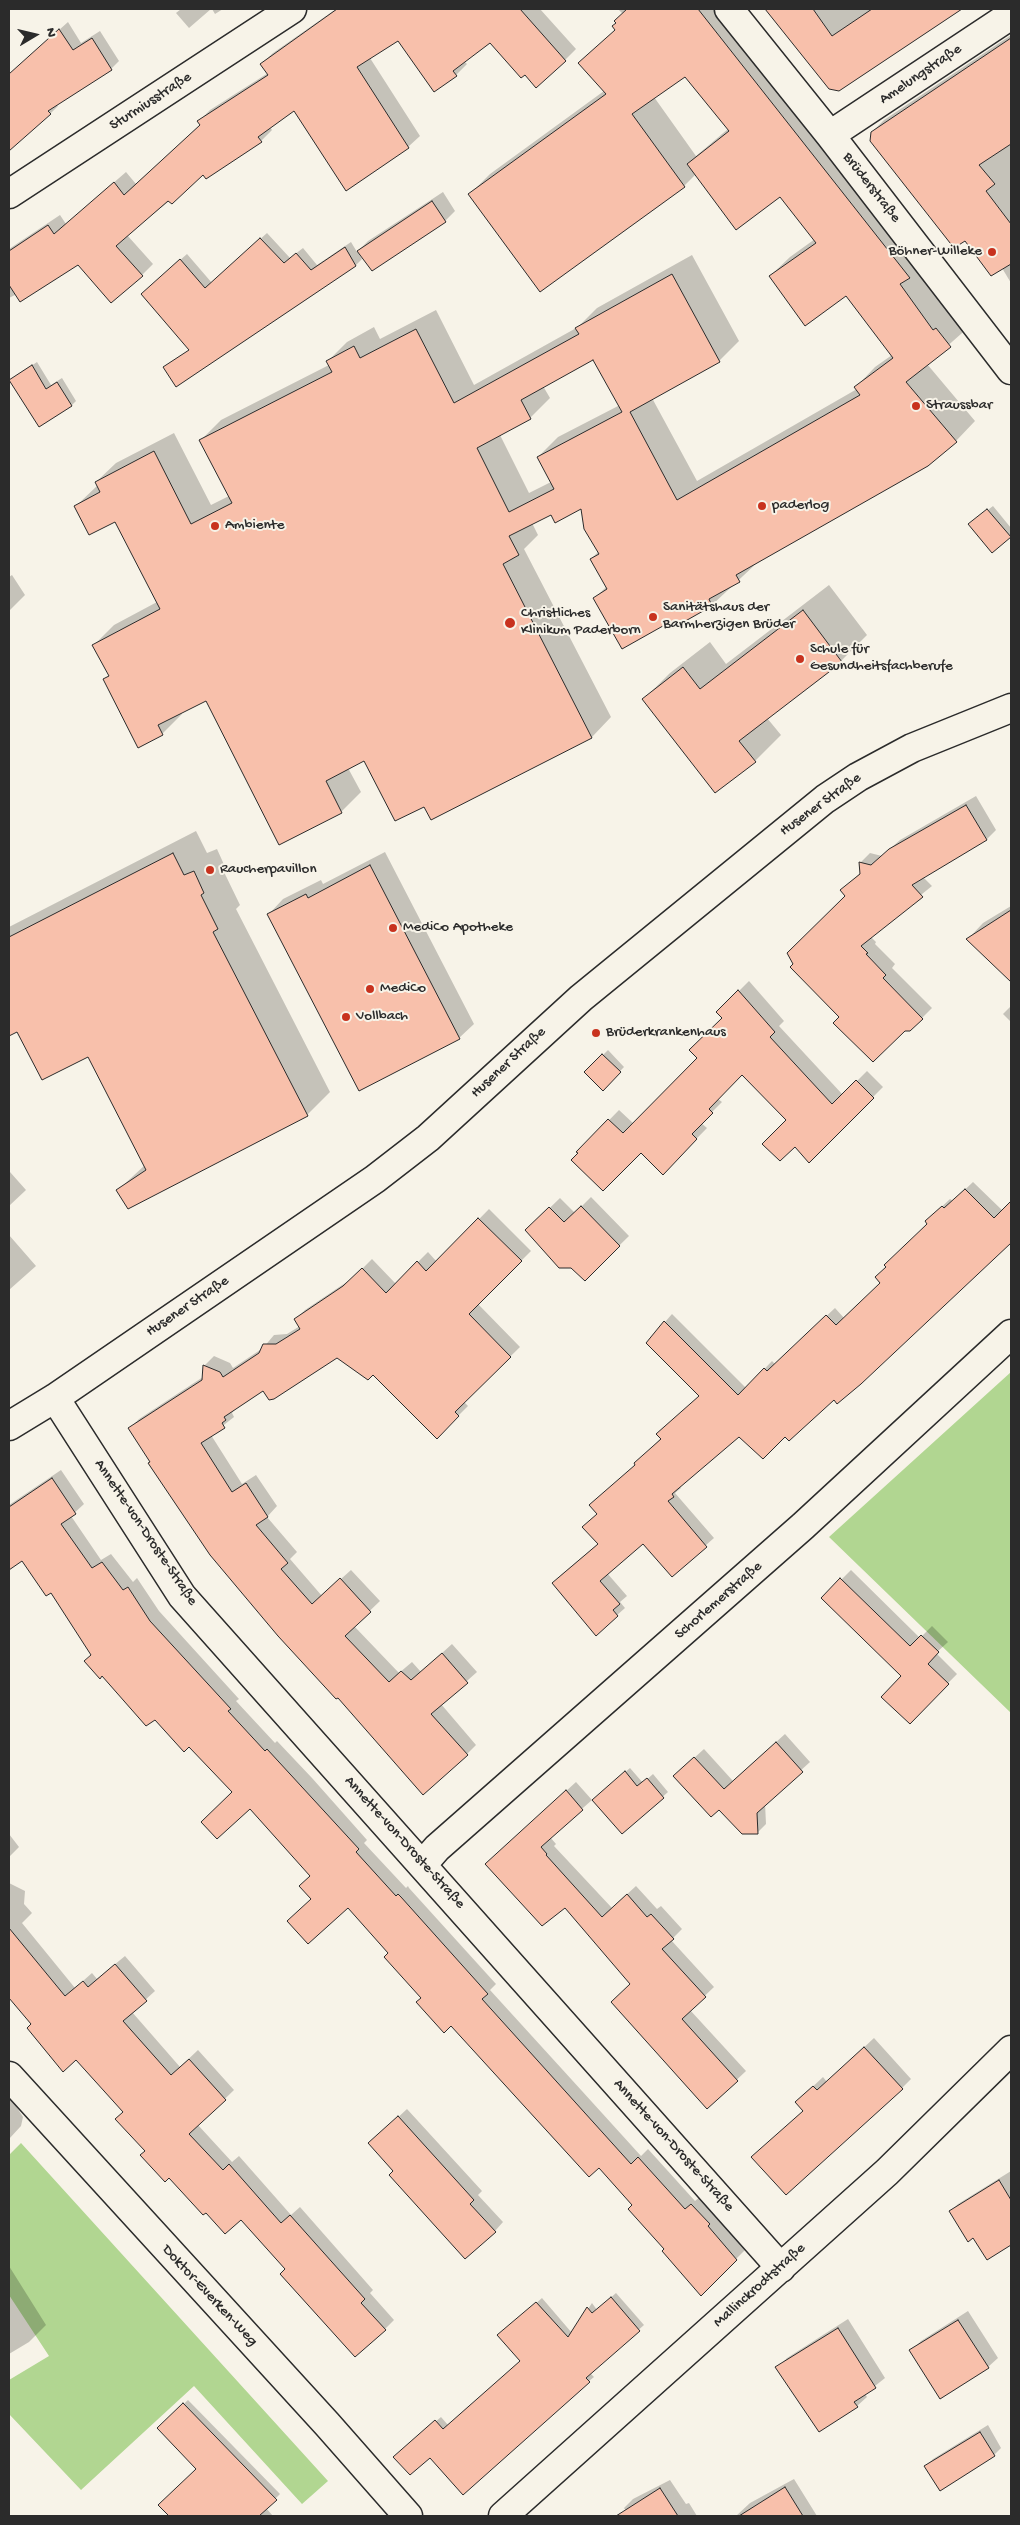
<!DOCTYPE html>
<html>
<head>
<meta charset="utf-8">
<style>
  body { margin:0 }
  #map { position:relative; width:1020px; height:2525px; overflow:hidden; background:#f7f3e8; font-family:"Gochi Hand",sans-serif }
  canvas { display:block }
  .frame { position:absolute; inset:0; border:10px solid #2b2b2b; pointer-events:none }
  .north { position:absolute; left:10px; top:10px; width:50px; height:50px; -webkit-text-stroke:4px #f7f3e8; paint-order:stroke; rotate:81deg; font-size:14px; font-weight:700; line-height:20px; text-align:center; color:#2b2b2b }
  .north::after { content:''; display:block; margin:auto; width:18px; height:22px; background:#2b2b2b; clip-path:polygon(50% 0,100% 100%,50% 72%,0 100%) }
</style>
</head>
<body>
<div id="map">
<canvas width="1020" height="2525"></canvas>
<div class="frame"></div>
<div class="north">N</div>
</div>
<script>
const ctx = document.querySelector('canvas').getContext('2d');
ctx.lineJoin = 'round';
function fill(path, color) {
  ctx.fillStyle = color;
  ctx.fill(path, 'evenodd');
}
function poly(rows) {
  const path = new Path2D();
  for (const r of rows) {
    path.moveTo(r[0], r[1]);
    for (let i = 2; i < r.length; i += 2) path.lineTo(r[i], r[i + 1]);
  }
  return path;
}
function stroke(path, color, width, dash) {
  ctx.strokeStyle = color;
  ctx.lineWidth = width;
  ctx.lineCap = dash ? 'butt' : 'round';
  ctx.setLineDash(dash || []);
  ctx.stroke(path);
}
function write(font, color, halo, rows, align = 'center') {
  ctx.font = font + ' "Gochi Hand",sans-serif';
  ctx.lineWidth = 4;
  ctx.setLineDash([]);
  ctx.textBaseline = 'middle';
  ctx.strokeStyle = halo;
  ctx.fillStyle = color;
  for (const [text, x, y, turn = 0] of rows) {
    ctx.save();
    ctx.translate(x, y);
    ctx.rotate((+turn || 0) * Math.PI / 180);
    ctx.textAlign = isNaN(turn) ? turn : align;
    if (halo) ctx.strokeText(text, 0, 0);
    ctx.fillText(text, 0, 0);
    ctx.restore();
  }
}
fill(poly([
  [1011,1372,1011,1713,829,1537],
  [21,2143,328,2481,302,2504,194,2386,81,2490,9,2414,9,2380,49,2356,9,2295,9,2155]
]), '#b1d691');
fill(poly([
  [181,9,211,9,189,28,176,13],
  [212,9,223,9,215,14],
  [336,9,540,9,576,49,565,60,525,73,490,41,464,61,467,64,456,75,398,39,370,58,420,136,408,147,346,189,295,109,270,127,272,130,261,141,203,174,127,235,153,264,142,275,78,263,9,298,9,249,60,215,66,224,126,172,136,184,201,124,199,121,210,110,268,73,261,64,273,53],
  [618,9,734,9,970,326,927,364,975,421,956,441,759,561,712,605,673,626,670,621,595,598,607,586,591,559,599,551,582,507,552,514,532,523,538,535,524,549,611,717,592,737,432,819,425,805,365,759,348,768,361,792,341,812,206,699,181,712,182,714,162,734,104,679,109,675,94,645,114,625,157,602,116,520,76,506,98,485,96,482,116,463,174,433,211,505,229,496,201,440,221,420,329,365,328,361,347,342,374,327,380,339,436,310,474,385,578,327,597,308,692,255,739,341,719,361,652,398,697,481,857,389,856,387,875,367,892,355,847,294,770,276,790,257,815,239,780,195,696,174,684,186,470,194,490,174,604,91,580,63,616,29,623,14],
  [684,75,728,129,696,156,654,97],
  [594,358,620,405,558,437,538,457,551,482,529,493,500,435,530,418,550,398,543,386],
  [767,9,959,9,839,90,829,88],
  [68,22,81,43,100,31,119,61,111,69,56,104,58,106,50,114,18,141,9,131,9,84,19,75,22,63],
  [1011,35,1011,283,1002,268,966,239,872,132,884,120],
  [443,192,455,211,445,221,360,253,359,254,362,259,356,265,176,385,164,368,190,349,148,288,187,254,212,283,267,233,290,258,303,248,317,265,351,242,357,252,368,241],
  [37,362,51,385,62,378,76,401,72,405,10,380],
  [993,506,1011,528,1011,535,992,551,975,520],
  [12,575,25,595,9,611,9,577],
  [829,585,867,635,841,661,767,718,781,735,755,761,644,699,670,673,710,642,726,664],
  [976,796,996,830,987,839,923,877,932,886,870,936,876,942,875,944,895,964,892,968,932,1008,910,1030,841,1017,846,896,842,890,861,872,861,862,870,853,882,856,900,840],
  [196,831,207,853,217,849,226,869,224,872,240,905,236,909,330,1092,307,1115,117,1191,145,1165,88,1055,18,1030,15,1032,9,1020,9,927],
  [385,852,474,1024,459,1038,269,914,283,899,321,880,323,884],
  [1011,906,1011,960,998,968,968,939,983,923],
  [749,981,784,1021,779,1026,843,1095,867,1071,883,1087,809,1161,787,1120,742,1074,718,1099,722,1102,701,1123,707,1128,663,1173,641,1151,578,1152,619,1110,634,1124,699,1058,723,1018,718,1012],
  [1011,1006,1011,1022,1003,1014],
  [608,1050,624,1067,603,1089,586,1072],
  [10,1172,26,1190,9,1206,9,1173],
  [973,1182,1003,1211,1011,1203,1011,1239,860,1383,834,1398,785,1435,739,1436,679,1486,681,1488,675,1493,714,1538,672,1575,643,1542,607,1573,627,1596,620,1602,625,1608,596,1634,561,1575,599,1543,598,1514,636,1464,701,1396,665,1322,672,1314,746,1388,772,1361,775,1364,835,1308,844,1318,882,1282,929,1224,934,1214,950,1199,953,1201],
  [591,1197,629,1236,585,1279,572,1266,527,1230,560,1198,575,1213],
  [489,1209,531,1251,478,1304,520,1347,464,1402,468,1406,437,1437,373,1374,337,1357,263,1389,235,1409,232,1413,234,1417,211,1435,242,1484,256,1475,277,1506,267,1517,297,1552,290,1559,322,1596,351,1570,380,1601,354,1626,399,1673,412,1662,421,1672,452,1644,477,1672,441,1704,476,1745,467,1754,151,1462,129,1429,139,1419,203,1377,204,1366,214,1356,230,1363,233,1368,263,1348,274,1335,287,1334,300,1326,295,1320,305,1310,354,1277,372,1259,396,1284,428,1252,437,1262],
  [9,1235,36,1266,9,1290],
  [61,1470,84,1504,71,1516,101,1560,111,1554,133,1582,137,1578,159,1611,239,1699,236,1701,275,1743,277,1741,312,1778,367,1840,364,1843,406,1888,408,1886,409,1888,496,1984,490,1990,582,2091,641,2156,648,2149,695,2201,701,2196,745,2250,701,2294,634,2205,599,2166,423,1997,390,1953,348,1907,312,1898,312,1875,250,1807,189,1745,92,1654,51,1592,23,1559,9,1569,9,1505],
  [851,1570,920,1638,932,1626,948,1642,936,1653,957,1674,910,1722,903,1676,823,1598],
  [785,1734,810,1762,765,1803,766,1824,757,1833,683,1768,704,1749,733,1781],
  [630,1768,643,1783,653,1774,668,1792,622,1833,598,1795],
  [576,1782,592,1800,550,1837,556,1844,554,1846,612,1908,636,1886,657,1909,661,1906,682,1929,671,1940,714,1987,690,2010,746,2071,707,2108,632,1984,565,1907,496,1855],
  [9,1834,19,1847,9,1857],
  [9,1883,25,1891,24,1904,32,1913,22,1923,75,1988,92,1973,97,1979,125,1956,155,1991,132,2012,180,2067,198,2050,234,2090,198,2125,232,2162,239,2156,291,2215,300,2207,373,2290,370,2293,394,2320,385,2329,286,2269,241,2218,169,2176,146,2151,124,2112,76,2059,33,2024,9,1996],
  [874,2038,911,2079,902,2088,804,2110,806,2093,823,2077,827,2082],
  [9,2095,23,2117,21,2126,9,2139],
  [407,2109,482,2191,478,2195,503,2222,495,2231,395,2170,379,2135],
  [1011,2171,1011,2243,987,2258,973,2237,951,2211,958,2204],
  [9,2266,46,2325,29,2342,9,2354],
  [616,2293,644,2325,590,2373,594,2377,589,2381,430,2456,399,2453,441,2417,448,2425,522,2361,504,2331,542,2298,572,2333,592,2303,597,2310],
  [968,2311,998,2358,988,2367,911,2351,921,2341],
  [848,2319,885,2378,865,2394,867,2397,857,2406,777,2368,787,2358],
  [188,2400,280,2494,266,2508,273,2516,170,2516,160,2505,198,2469,159,2428],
  [988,2425,1001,2448,994,2455,926,2466,933,2459],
  [794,2479,817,2516,736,2516,750,2503],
  [670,2480,686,2504,689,2503,697,2516,629,2516,624,2508,633,2499]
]), '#0003');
const building = poly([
  [337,9,520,9,566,61,536,88,525,75,521,78,490,43,453,71,457,76,434,92,398,41,357,67,409,148,346,191,294,111,258,137,262,142,206,179,203,175,172,204,168,201,116,246,143,276,111,303,78,265,20,302,9,285,9,251,48,225,54,234,114,182,124,195,200,125,197,121,268,75,260,64,337,9],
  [627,9,698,9,910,278,900,284,933,330,936,328,951,347,906,382,957,442,928,466,736,575,740,582,709,599,712,606,673,628,670,622,622,649,593,598,607,589,590,559,599,554,584,529,581,509,555,523,551,515,509,536,519,555,503,564,592,738,431,820,424,807,395,821,364,761,326,781,342,813,279,845,206,701,158,725,163,735,138,748,103,679,109,676,92,645,160,609,115,522,89,535,74,506,100,492,95,482,154,451,191,524,232,503,199,440,332,372,326,361,354,346,360,358,416,329,454,403,579,334,575,328,672,274,720,362,630,412,677,500,860,395,854,387,893,358,846,296,805,326,769,276,816,243,780,197,736,230,687,164,729,131,685,77,632,114,685,187,540,292,468,194,606,94,578,63,615,30,612,26,616,23,614,21,627,9],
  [593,360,622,412,537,457,554,489,509,512,477,448,531,419,521,400,593,360],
  [765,9,813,9,832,36,872,9,962,9,839,91,829,89,765,9],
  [59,29,73,50,92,38,112,70,48,111,51,114,9,151,9,74,59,29],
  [1011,38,1011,144,979,165,995,184,986,191,1011,224,1011,264,991,276,965,241,954,248,870,141,871,132,1011,38],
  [432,201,446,222,372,271,357,251,432,201],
  [260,238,284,263,296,253,311,270,345,247,356,266,176,387,163,367,189,350,141,294,180,259,205,288,260,238],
  [32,365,46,389,57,382,72,406,39,427,9,380,32,365],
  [987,509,1011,537,992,553,968,524,987,509],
  [803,610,842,662,739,741,756,762,715,793,642,699,683,667,700,689,803,610],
  [966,805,987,840,912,885,923,897,861,946,868,953,866,954,886,975,883,978,923,1019,910,1031,905,1031,873,1062,833,1023,839,1017,790,967,793,964,787,953,845,896,840,890,860,874,859,862,871,865,889,849,966,805],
  [173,853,184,875,194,871,204,893,201,895,218,929,213,932,308,1116,128,1209,116,1190,146,1170,88,1057,42,1080,17,1032,9,1036,9,937,173,853],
  [370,865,460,1039,359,1091,267,914,306,894,308,898,370,865],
  [1011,910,1011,982,966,939,1011,910],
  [738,990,775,1032,770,1037,832,1104,856,1080,874,1098,809,1163,795,1147,780,1161,762,1144,786,1120,742,1075,709,1109,713,1113,692,1134,697,1139,663,1175,641,1153,603,1191,571,1160,578,1153,576,1152,608,1119,623,1133,697,1058,689,1050,722,1018,716,1012,738,990],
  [602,1054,621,1072,603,1091,584,1072,602,1054],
  [965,1189,994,1218,1011,1201,1011,1243,861,1384,837,1404,834,1400,789,1441,785,1437,763,1459,739,1437,672,1494,674,1497,668,1501,707,1547,672,1577,643,1544,600,1581,620,1604,613,1610,618,1616,596,1636,552,1583,598,1544,582,1527,597,1514,589,1505,635,1465,634,1463,661,1439,656,1434,699,1396,646,1343,664,1321,738,1395,764,1368,767,1371,826,1315,836,1325,880,1283,875,1277,886,1267,884,1265,927,1224,925,1221,942,1206,944,1208,965,1189],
  [581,1206,620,1246,585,1281,571,1268,559,1268,525,1230,549,1207,564,1222,581,1206],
  [478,1218,522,1261,469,1314,511,1357,455,1412,459,1416,437,1439,373,1375,368,1380,337,1358,274,1399,269,1400,263,1391,224,1417,226,1420,222,1423,225,1428,201,1443,232,1492,246,1483,268,1517,256,1525,288,1563,281,1569,312,1604,340,1578,371,1612,345,1636,389,1682,401,1671,411,1680,442,1653,468,1683,431,1714,468,1755,423,1795,338,1698,336,1699,278,1636,210,1555,148,1463,150,1462,128,1428,202,1380,203,1365,220,1372,223,1377,259,1353,263,1344,276,1344,300,1329,294,1319,343,1286,362,1268,386,1293,417,1261,426,1271,478,1218],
  [52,1478,76,1514,61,1524,92,1568,102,1562,123,1590,128,1587,150,1621,231,1709,228,1711,265,1751,267,1749,359,1849,356,1852,396,1896,398,1894,401,1897,488,1994,482,1999,631,2164,638,2157,685,2209,691,2204,710,2224,708,2226,737,2260,701,2296,662,2251,664,2249,628,2209,632,2205,599,2168,589,2177,451,2026,444,2033,416,2002,421,1998,384,1957,388,1953,348,1908,308,1944,287,1921,311,1899,299,1886,310,1876,250,1809,217,1839,201,1822,232,1792,189,1747,184,1752,155,1720,146,1726,102,1676,100,1679,84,1661,91,1655,51,1593,46,1596,22,1561,9,1570,9,1507,52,1478],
  [840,1578,910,1646,921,1635,939,1652,928,1664,949,1684,910,1724,881,1697,901,1676,821,1598,840,1578],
  [776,1742,803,1772,757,1813,758,1834,742,1834,719,1810,711,1817,673,1776,694,1757,724,1789,776,1742],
  [625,1771,637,1786,647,1778,664,1798,622,1834,592,1800,625,1771],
  [566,1790,583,1810,541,1847,547,1854,546,1855,602,1917,627,1894,647,1917,651,1914,674,1939,662,1949,706,1997,682,2019,738,2081,707,2109,611,2002,630,1984,565,1908,542,1926,485,1864,566,1790],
  [9,1928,65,1996,83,1981,88,1987,115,1964,147,2001,123,2021,171,2075,189,2059,226,2100,189,2134,223,2170,229,2164,281,2223,290,2215,365,2299,361,2303,386,2330,355,2357,280,2274,285,2269,241,2220,225,2234,206,2213,203,2215,169,2178,165,2182,140,2155,145,2151,115,2119,123,2112,76,2060,63,2072,27,2028,31,2024,9,1998,9,1928],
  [864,2047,903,2089,786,2195,751,2157,803,2111,795,2102,813,2086,817,2090,864,2047],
  [398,2116,474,2200,470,2204,496,2232,465,2259,389,2175,393,2171,368,2143,398,2116],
  [999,2180,1011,2200,1011,2245,987,2260,973,2238,968,2242,949,2211,999,2180],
  [611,2297,640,2331,586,2378,590,2382,463,2495,430,2458,410,2475,393,2457,435,2420,443,2429,520,2361,497,2335,536,2302,568,2337,587,2307,592,2313,611,2297],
  [958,2320,989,2368,940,2399,909,2350,958,2320],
  [838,2328,876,2388,854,2402,858,2407,819,2432,775,2367,838,2328],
  [183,2403,277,2500,259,2516,169,2516,158,2505,196,2469,157,2428,183,2403],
  [980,2432,995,2456,940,2491,924,2466,980,2432],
  [785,2487,803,2516,739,2516,785,2487],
  [660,2488,678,2516,616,2516,660,2488]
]);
fill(building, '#f8c0ab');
stroke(building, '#2b2b2b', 1);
const minor = poly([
  [729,9,830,135,1011,370],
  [830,135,1011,15],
  [9,194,292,9],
  [55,1398,182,1596,781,2268],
  [9,1426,55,1398,375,1179,428,1138,581,998,825,799,858,777,912,748,1011,708],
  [423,1864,437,1848,803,1526,1011,1334],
  [9,2076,327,2424,408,2516],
  [503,2516,887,2172,1011,2050]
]);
stroke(minor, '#2b2b2b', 31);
stroke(minor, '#f7f3e8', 28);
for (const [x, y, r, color] of [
  [992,252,5,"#c8321e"],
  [916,406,5,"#c8321e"],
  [762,506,5,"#c8321e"],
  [215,526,5,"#c8321e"],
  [653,617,5,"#c8321e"],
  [510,623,6,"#c8321e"],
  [800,659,5,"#c8321e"],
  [210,870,5,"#c8321e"],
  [393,928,5,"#c8321e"],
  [370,989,5,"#c8321e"],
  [346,1017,5,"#c8321e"],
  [596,1033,5,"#c8321e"]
]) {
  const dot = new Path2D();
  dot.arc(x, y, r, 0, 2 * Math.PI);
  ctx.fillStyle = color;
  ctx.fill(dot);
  stroke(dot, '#f7f3e8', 2);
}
write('15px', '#2b2b2b', '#f7f3e8', [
  ["Amelungstraße",921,75,-34],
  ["Sturmiusstraße",151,102,-33],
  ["Brüderstraße",871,188,52],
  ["Husener Straße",821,805,-36],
  ["Husener Straße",509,1063,-43],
  ["Husener Straße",188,1307,-34],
  ["Annette-von-Droste-Straße",145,1533,56],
  ["Schorlemerstraße",719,1601,-41],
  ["Annette-von-Droste-Straße",404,1843,48],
  ["Annette-von-Droste-Straße",673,2146,48],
  ["Mallinckrodtstraße",760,2286,-42],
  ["Doktor-Everken-Weg",209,2296,47]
]);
write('15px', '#2b2b2b', '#f7f3e8', [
  ["Böhner-Willeke",982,252,"right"],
  ["Straussbar",926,406],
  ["paderlog",772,506],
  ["Ambiente",225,526],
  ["Sanitätshaus der",663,608],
  ["Barmherzigen Brüder",663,625],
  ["Christliches",521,614],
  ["Klinikum Paderborn",521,631],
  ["Schule für",810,650],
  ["Gesundheitsfachberufe",810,667],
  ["Raucherpavillon",220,870],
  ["MediCo Apotheke",403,928],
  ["MediCo",380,989],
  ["Vollbach",356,1017],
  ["Brüderkrankenhaus",606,1033]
], 'left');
</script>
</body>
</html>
